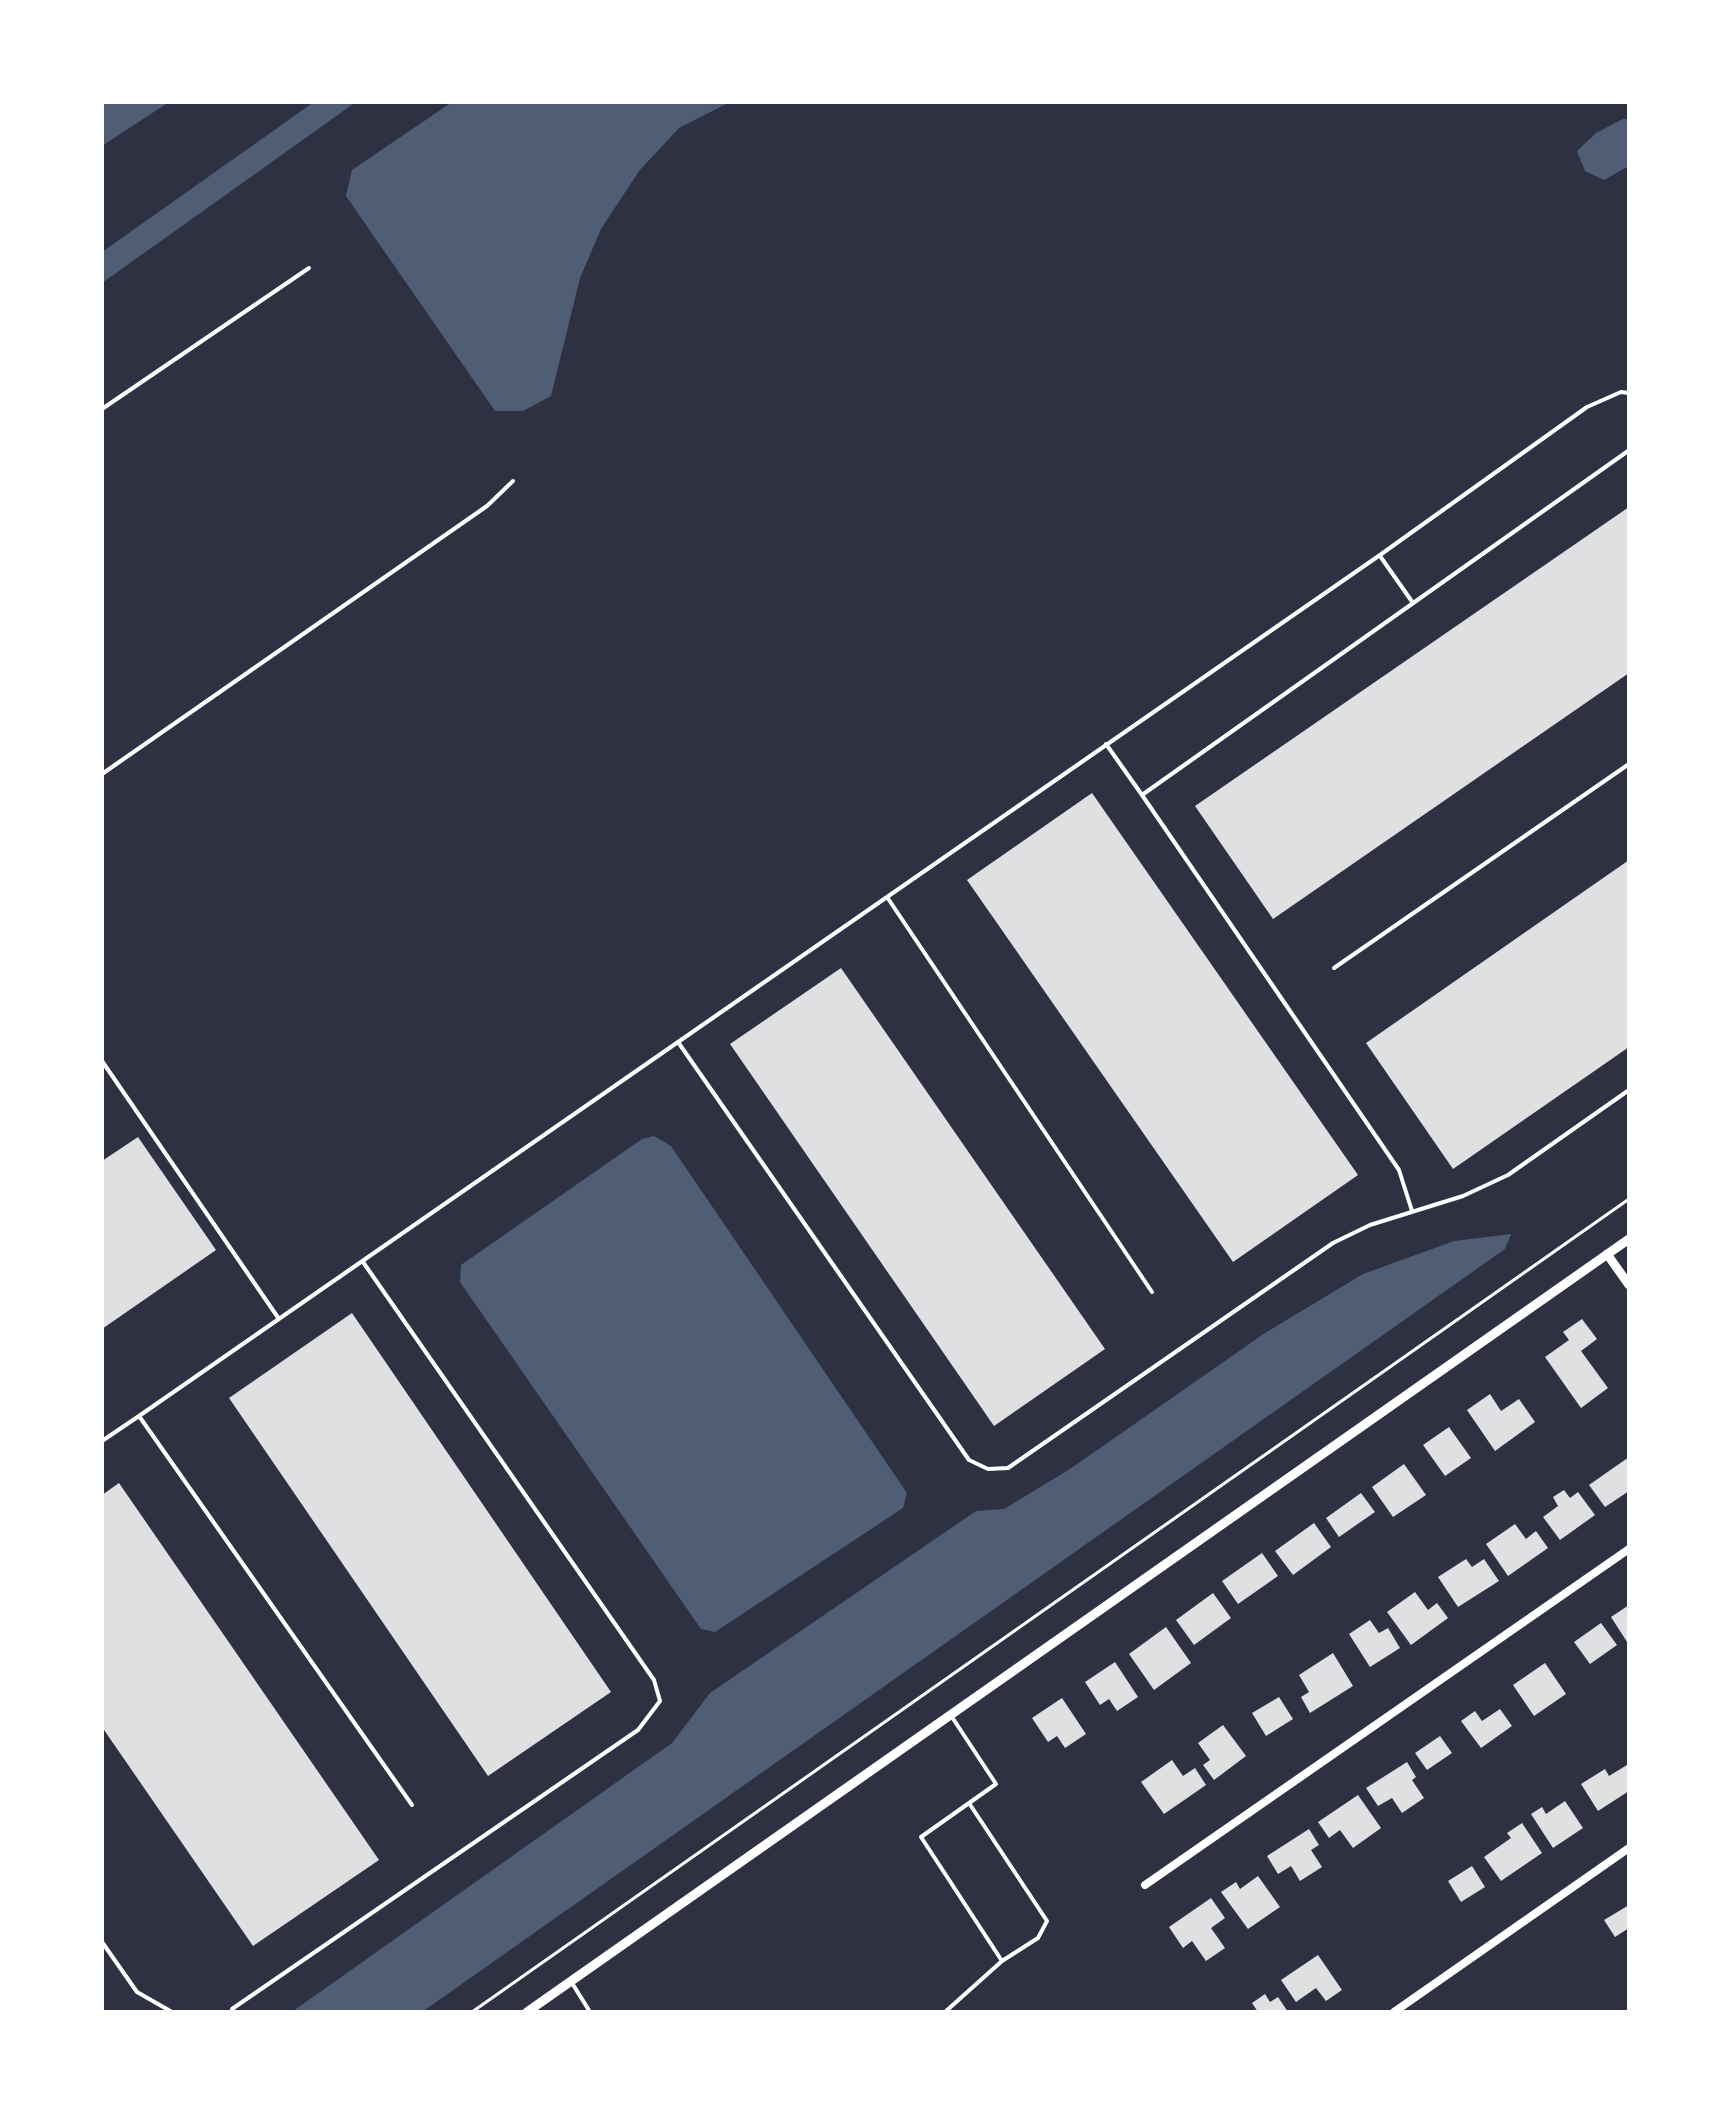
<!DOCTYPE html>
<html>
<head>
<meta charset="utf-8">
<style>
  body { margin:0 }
  #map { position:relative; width:1731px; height:2114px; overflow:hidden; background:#2d3142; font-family:"Open Sans",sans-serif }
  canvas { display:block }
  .frame { position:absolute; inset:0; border:104px solid #fff; pointer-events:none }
</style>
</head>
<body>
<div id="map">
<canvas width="1731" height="2114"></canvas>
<div class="frame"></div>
</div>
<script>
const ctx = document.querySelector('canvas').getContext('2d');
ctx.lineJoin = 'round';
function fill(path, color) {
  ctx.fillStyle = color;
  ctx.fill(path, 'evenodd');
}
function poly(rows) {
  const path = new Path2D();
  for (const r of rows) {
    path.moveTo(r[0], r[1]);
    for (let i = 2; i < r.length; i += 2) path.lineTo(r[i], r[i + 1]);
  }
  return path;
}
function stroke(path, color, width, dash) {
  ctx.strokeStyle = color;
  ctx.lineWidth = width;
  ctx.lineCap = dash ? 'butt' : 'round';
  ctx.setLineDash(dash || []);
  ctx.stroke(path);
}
fill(poly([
  [102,102,169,102,102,146],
  [314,102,356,102,102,283,102,252],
  [452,102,730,102,679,128,639,171,601,229,580,278,551,396,523,411,495,411,346,196,352,170],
  [1623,119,1629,119,1629,166,1604,180,1585,171,1577,151,1596,133],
  [654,1136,671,1146,907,1493,903,1508,715,1632,701,1629,460,1282,461,1265,642,1139],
  [1511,1234,1505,1249,422,2012,295,2012,296,2009,672,1743,710,1693,976,1511,1004,1509,1070,1469,1265,1333,1363,1274,1454,1241]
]), '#4f5d75');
fill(poly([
  [1629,507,1629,673,1273,919,1195,806],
  [1092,793,1358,1175,1233,1262,967,880],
  [1629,860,1629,1047,1453,1169,1366,1043],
  [841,968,1105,1349,994,1426,730,1044],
  [138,1137,216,1250,102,1329,102,1161],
  [352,1313,611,1692,488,1776,229,1398],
  [1582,1319,1597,1339,1581,1351,1608,1388,1581,1408,1545,1357,1569,1340,1563,1332],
  [1490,1394,1501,1411,1519,1399,1535,1422,1495,1451,1467,1410],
  [1449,1427,1471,1458,1445,1476,1423,1445],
  [1629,1457,1629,1491,1605,1507,1589,1485],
  [1404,1464,1426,1495,1393,1517,1372,1487],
  [119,1483,379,1860,253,1946,102,1727,102,1495],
  [1564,1490,1570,1498,1578,1492,1595,1515,1560,1540,1543,1517,1558,1506,1553,1497],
  [1361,1493,1375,1512,1339,1537,1326,1518],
  [1314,1523,1331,1547,1293,1575,1275,1551],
  [1515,1524,1526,1539,1536,1531,1548,1548,1508,1576,1486,1544],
  [1262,1553,1278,1576,1238,1604,1222,1581],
  [1466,1559,1472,1567,1484,1559,1499,1581,1458,1607,1438,1577],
  [1415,1592,1428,1610,1437,1603,1448,1618,1411,1645,1387,1612],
  [1213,1593,1231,1618,1194,1645,1176,1620],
  [1629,1605,1629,1645,1611,1617],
  [1370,1620,1379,1633,1388,1628,1400,1648,1370,1667,1349,1634],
  [1601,1623,1617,1645,1590,1664,1574,1642],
  [1166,1627,1191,1663,1154,1690,1129,1654],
  [1333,1653,1353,1686,1310,1713,1301,1697,1309,1692,1299,1675],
  [1115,1662,1138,1697,1117,1711,1109,1699,1100,1705,1085,1682],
  [1545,1663,1566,1694,1534,1716,1513,1685],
  [1279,1697,1293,1719,1266,1736,1252,1713],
  [1062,1698,1086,1734,1065,1748,1057,1736,1048,1742,1032,1718],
  [1500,1709,1512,1726,1481,1748,1461,1721,1475,1711,1482,1721],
  [1223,1725,1246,1756,1214,1780,1203,1765,1210,1760,1198,1743],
  [1440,1736,1452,1753,1427,1770,1415,1753],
  [1172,1760,1183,1776,1195,1768,1206,1785,1164,1814,1141,1782],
  [1407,1762,1416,1777,1412,1780,1424,1798,1402,1813,1392,1798,1378,1806,1366,1788],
  [1627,1765,1629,1769,1629,1791,1598,1811,1581,1784,1605,1769,1609,1776],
  [1358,1795,1381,1828,1353,1848,1340,1830,1329,1838,1318,1822],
  [1565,1801,1583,1828,1553,1848,1531,1814,1542,1807,1546,1814],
  [1522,1823,1542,1853,1501,1881,1484,1857,1511,1838,1507,1833],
  [1309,1829,1319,1845,1311,1850,1322,1867,1300,1881,1291,1866,1278,1874,1267,1856],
  [1472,1866,1485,1887,1461,1902,1448,1881],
  [1258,1876,1280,1907,1248,1929,1221,1892,1236,1882,1240,1889],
  [1211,1898,1225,1918,1211,1928,1225,1948,1206,1961,1192,1941,1183,1948,1169,1927],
  [1629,1905,1629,1928,1615,1937,1604,1920],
  [1318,1955,1342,1990,1326,2001,1316,1988,1296,2002,1281,1980],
  [1265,1994,1270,2002,1278,1997,1288,2012,1258,2012,1252,2003]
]), '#e0e0e3');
stroke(poly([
  [472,2012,1629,1199]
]), '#fff', 3);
stroke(poly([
  [102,409,309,268],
  [1380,556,1413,603],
  [1106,744,1142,795,1628,451],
  [102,774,487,506,513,481],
  [1142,795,1399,1170,1412,1211],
  [887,897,1152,1292],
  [1334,968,1629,764],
  [678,1042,969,1460,988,1469,1008,1468,1333,1243,1370,1225,1463,1196,1508,1175,1629,1090],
  [102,1061,279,1319],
  [102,1441,139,1416],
  [952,1717,996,1784,921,1837,1002,1961,1038,1938,1047,1921,969,1803],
  [412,1805,139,1416,1380,555,1587,407,1621,392,1629,393],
  [102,1942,137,1992,172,2012],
  [572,1983,590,2012],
  [234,2012,232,2009,638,1730,660,1701,654,1680,363,1262],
  [945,2012,1002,1961]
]), '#fff', 4);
stroke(poly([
  [1145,1885,1629,1549],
  [1394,2012,1629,1848]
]), '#fff', 8);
stroke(poly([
  [1607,1254,1629,1285],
  [527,2012,1629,1239]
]), '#fff', 9);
</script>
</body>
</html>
